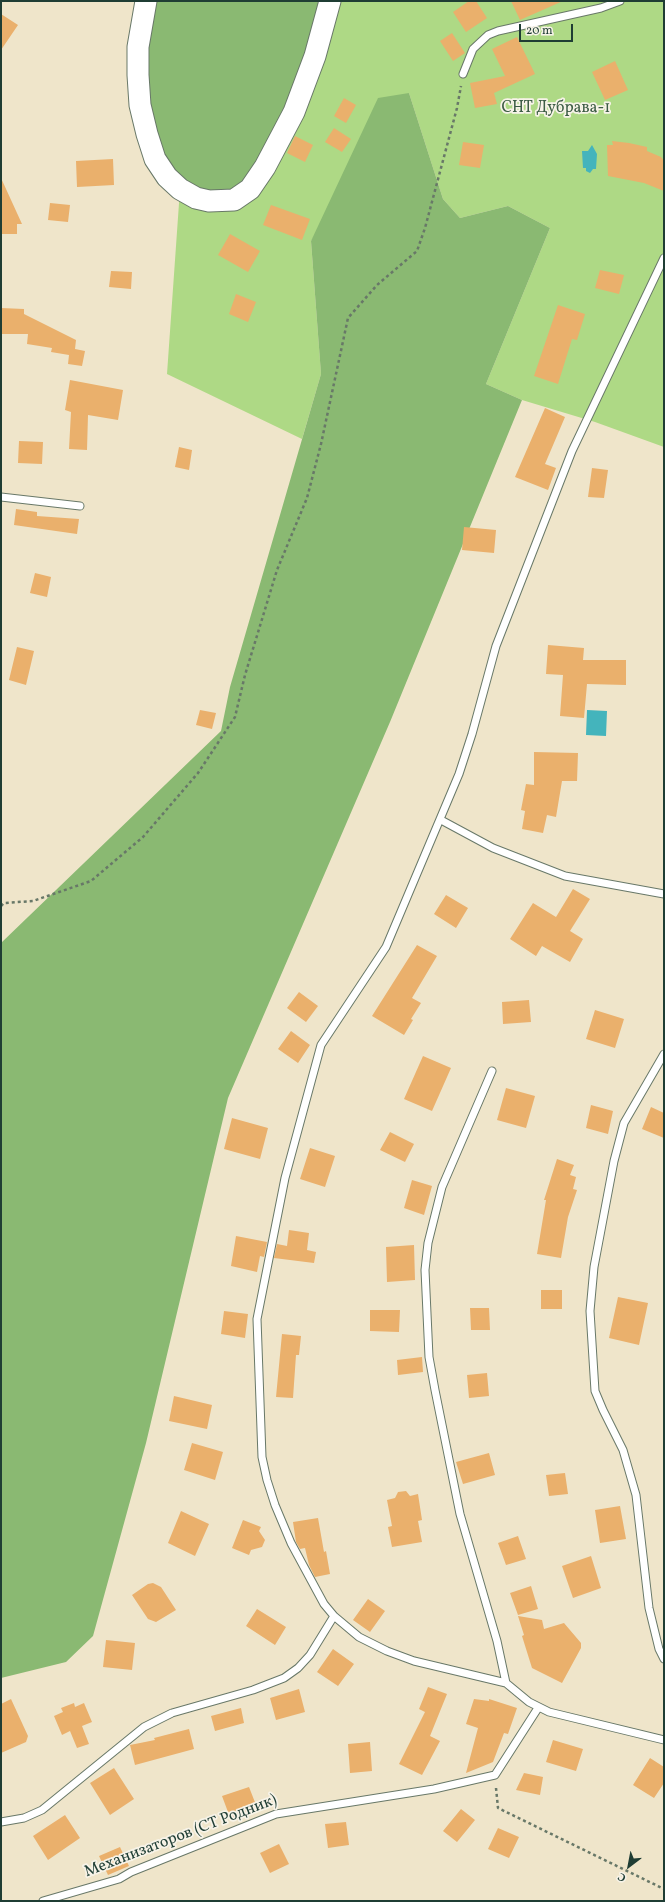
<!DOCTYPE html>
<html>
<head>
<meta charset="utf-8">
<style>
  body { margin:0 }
  #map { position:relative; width:665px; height:1902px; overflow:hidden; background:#efe5ca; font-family:Vollkorn,serif }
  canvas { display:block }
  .frame { position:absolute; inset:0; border:2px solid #1f3d34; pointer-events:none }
  .north { position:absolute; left:609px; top:1846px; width:40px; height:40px; -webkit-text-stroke:3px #f7f3e8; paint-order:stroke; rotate:212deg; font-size:11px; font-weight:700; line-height:16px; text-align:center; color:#1f3d34 }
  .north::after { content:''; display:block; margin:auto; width:14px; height:18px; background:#1f3d34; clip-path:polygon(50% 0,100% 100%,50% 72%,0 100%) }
  .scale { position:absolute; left:519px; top:24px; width:54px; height:18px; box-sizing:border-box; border:2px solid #1f3d34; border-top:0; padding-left:5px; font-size:12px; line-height:14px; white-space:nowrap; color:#1f3d34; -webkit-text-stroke:3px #f7f3e8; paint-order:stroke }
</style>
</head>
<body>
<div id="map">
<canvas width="665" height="1902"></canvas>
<div class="frame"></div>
<div class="north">С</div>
<div class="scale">20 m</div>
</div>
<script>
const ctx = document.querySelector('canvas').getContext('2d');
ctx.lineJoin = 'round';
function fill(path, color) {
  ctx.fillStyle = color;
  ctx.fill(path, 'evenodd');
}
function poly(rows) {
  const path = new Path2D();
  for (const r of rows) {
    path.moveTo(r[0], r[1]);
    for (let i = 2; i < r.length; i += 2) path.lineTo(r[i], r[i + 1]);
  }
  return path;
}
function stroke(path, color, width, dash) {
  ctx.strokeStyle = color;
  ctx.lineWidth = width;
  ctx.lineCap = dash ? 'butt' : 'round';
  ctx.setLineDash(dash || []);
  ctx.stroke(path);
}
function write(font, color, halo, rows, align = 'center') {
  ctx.font = font + ' Vollkorn,serif';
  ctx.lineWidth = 3.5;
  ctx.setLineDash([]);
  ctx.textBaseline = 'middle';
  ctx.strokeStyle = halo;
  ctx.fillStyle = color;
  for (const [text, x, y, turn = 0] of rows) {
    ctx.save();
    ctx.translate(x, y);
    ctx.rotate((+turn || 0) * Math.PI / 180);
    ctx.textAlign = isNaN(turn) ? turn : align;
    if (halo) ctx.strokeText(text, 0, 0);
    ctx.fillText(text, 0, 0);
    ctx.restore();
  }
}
fill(poly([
  [330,1,664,1,664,447,595,422,522,400,486,384,550,228,508,206,460,218,443,199,409,93,311,241,321,374,302,439,167,374,180,189]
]), '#aed985');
fill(poly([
  [146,1,330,1,250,189,196,198,147,134],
  [409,93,443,199,460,218,508,206,550,228,486,384,522,400,390,722,228,1098,146,1443,93,1636,66,1662,1,1678,1,943,221,731,230,687,321,374,311,241,378,98]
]), '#8ab972');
fill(poly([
  [592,145,597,154,596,169,593,169,590,173,586,171,586,168,583,168,582,151,588,151],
  [587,710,607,711,606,736,586,735]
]), '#44b4bc');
fill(poly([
  [469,1,476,1,487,18,466,32,453,12],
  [511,1,563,1,520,20],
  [1,14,18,25,1,50],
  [452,33,465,53,453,61,440,41],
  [517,37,535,74,494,93,497,104,475,108,470,83,505,76,492,49],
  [615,61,628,90,605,100,592,72],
  [344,98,356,105,346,123,334,116],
  [334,128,351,139,342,152,325,142],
  [295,136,313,145,305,162,287,153],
  [612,141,629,143,647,147,647,151,661,157,664,161,664,191,644,183,608,176,607,145,613,145],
  [463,142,484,145,480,168,459,165],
  [113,159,114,185,77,187,76,161],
  [1,178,22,224,17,224,17,234,1,234],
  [50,203,70,205,68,222,48,220],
  [271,205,310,219,302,240,263,225],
  [230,234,260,251,248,272,218,255],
  [600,270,624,275,619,294,595,288],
  [111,271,132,272,131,289,109,287],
  [236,294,256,302,248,322,229,314],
  [558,305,585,314,577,340,572,339,558,384,534,376],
  [1,308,24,309,24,314,76,340,75,349,85,351,82,366,68,364,69,355,51,352,52,348,27,344,28,334,1,334],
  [70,380,123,390,118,420,88,415,87,450,69,449,71,412,65,410],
  [545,408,565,417,545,464,556,468,548,490,515,477],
  [19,441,43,442,42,464,18,463],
  [179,447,192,450,189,470,175,467],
  [592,468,608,470,604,498,588,497],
  [16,509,37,512,37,516,79,519,77,534,14,525],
  [464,527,496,530,494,553,462,550],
  [35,573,51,577,47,597,30,593],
  [548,645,584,648,583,660,626,660,626,685,587,684,584,718,560,716,563,675,546,674],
  [17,647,34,651,26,685,9,680],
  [200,710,216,713,212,729,196,725],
  [534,752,578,753,577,781,562,781,556,817,547,815,543,833,522,829,525,811,521,810,526,784,534,785],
  [573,889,590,899,570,931,583,939,570,962,542,946,536,956,510,939,533,903,556,917],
  [446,895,468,908,456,928,434,914],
  [417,945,437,956,412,998,421,1003,411,1019,413,1020,404,1035,372,1016],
  [299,992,318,1006,306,1022,287,1008],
  [529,1000,531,1022,503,1024,502,1002],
  [595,1010,624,1019,615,1048,586,1039],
  [291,1031,310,1045,298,1063,278,1049],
  [423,1056,451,1068,432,1111,404,1099],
  [506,1088,535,1096,526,1128,497,1120],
  [591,1105,613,1111,608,1134,586,1128],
  [651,1107,664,1113,664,1138,642,1129],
  [232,1118,268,1128,260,1159,224,1149],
  [390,1132,414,1144,405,1162,380,1150],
  [310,1148,335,1156,325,1187,300,1179],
  [557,1159,574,1165,570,1175,576,1177,573,1189,577,1190,568,1217,561,1258,537,1254,546,1200,544,1200],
  [412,1180,432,1186,424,1215,404,1208],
  [289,1230,309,1233,307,1250,316,1252,314,1263,274,1258,277,1244,287,1246],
  [236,1236,267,1242,264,1257,260,1256,257,1272,231,1266],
  [414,1245,415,1280,387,1282,386,1247],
  [541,1290,562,1290,562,1309,541,1309],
  [618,1297,648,1303,639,1345,609,1338],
  [470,1308,489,1308,490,1330,471,1330],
  [370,1310,400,1310,399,1332,370,1331],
  [224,1311,248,1314,245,1338,221,1334],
  [282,1334,301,1336,299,1355,296,1355,293,1398,276,1397],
  [422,1357,423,1372,398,1375,397,1360],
  [487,1373,489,1396,469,1398,467,1375],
  [174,1396,212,1405,207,1429,169,1421],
  [192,1443,223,1452,215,1480,184,1470],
  [489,1453,495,1475,463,1484,456,1462],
  [565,1473,568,1494,549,1496,546,1475],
  [406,1491,410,1496,418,1494,422,1520,418,1521,422,1542,392,1547,388,1527,392,1526,387,1500,395,1498,398,1492],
  [620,1506,626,1539,600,1543,595,1510],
  [181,1511,209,1524,195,1556,168,1543],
  [318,1518,324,1552,326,1551,330,1574,315,1577,309,1565,305,1548,300,1549,296,1542,293,1522],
  [243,1520,261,1527,259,1531,265,1540,262,1547,251,1550,249,1555,232,1548],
  [518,1536,526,1559,506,1565,498,1543],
  [591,1556,601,1588,573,1598,562,1566],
  [153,1583,161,1587,176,1610,156,1622,148,1619,132,1595,148,1584],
  [531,1586,538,1609,518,1615,510,1593],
  [368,1599,385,1611,370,1632,353,1620],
  [257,1609,286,1627,275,1645,246,1626],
  [518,1616,542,1620,544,1629,564,1623,581,1643,581,1648,562,1683,532,1668,522,1636,524,1635],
  [106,1640,135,1643,132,1670,103,1667],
  [333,1649,354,1664,338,1686,317,1672],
  [428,1687,447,1694,430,1736,440,1741,422,1775,399,1764,425,1712,419,1709],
  [299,1689,305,1712,276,1720,270,1698],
  [11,1699,28,1736,26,1742,1,1753,1,1704],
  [474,1699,489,1701,489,1699,517,1708,508,1734,504,1733,493,1762,466,1773,478,1728,466,1724],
  [74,1703,75,1707,84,1703,92,1722,82,1726,89,1744,77,1748,70,1731,62,1735,54,1716,63,1712,61,1708],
  [241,1708,244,1723,215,1731,211,1716],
  [189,1729,194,1749,135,1765,130,1745,155,1740,154,1738],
  [553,1740,583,1749,576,1771,546,1762],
  [370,1742,372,1771,350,1773,348,1744],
  [650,1758,664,1767,664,1783,654,1798,633,1785],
  [114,1768,134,1799,110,1815,90,1783],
  [524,1773,543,1777,540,1795,516,1790],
  [249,1787,258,1810,231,1820,222,1796],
  [461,1809,475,1820,457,1842,443,1831],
  [65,1815,80,1838,48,1860,33,1836],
  [346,1822,349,1845,328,1848,325,1824],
  [498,1828,519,1837,509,1858,488,1849],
  [279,1844,289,1864,270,1873,260,1853],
  [120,1847,129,1866,108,1875,99,1856]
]), '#eab06c');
const lane = poly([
  [463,74,473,49,488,35,498,31,601,8,620,1],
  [664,258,572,451,496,646,472,734,459,774,386,947,321,1045,285,1178,257,1319,262,1457,267,1480,275,1505,291,1543,324,1604,334,1616,359,1637,387,1651,414,1661,506,1683,529,1702,549,1712,664,1740],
  [1,497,80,506],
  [441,820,493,848,565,876,664,894],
  [664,1054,624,1123,614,1161,594,1267,590,1311,595,1391,603,1410,623,1450,636,1495,649,1608,659,1649,664,1659],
  [492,1071,442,1187,428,1243,425,1270,429,1357,435,1390,460,1514,497,1641,506,1683],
  [1,1822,24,1818,42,1810,144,1727,172,1713,253,1690,284,1678,298,1668,310,1655,334,1616],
  [43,1901,119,1879,131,1872,276,1814,434,1789,495,1775,538,1708]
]);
const secondary = poly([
  [146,1,138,47,138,75,140,105,147,134,155,159,167,177,180,189,196,198,209,201,234,200,250,189,265,167,294,112,315,56,330,1]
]);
stroke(lane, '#687868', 9);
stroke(secondary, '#687868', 23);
stroke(poly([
  [1,906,4,903,33,901,91,881,143,837,198,773,235,717,245,675,277,570,307,498,321,444,348,318,377,285,417,251,425,228,457,108,461,86],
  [496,1788,498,1808,664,1889]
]), '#687868', 2.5, [3, 3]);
stroke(lane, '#fff', 7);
stroke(secondary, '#fff', 21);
write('16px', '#3c5c44', '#f7f3e8', [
  ["СНТ Дубрава-1",556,109]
]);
write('16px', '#1f3d34', '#f7f3e8', [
  ["Механизаторов (СТ Родник)",181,1837,-21]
]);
</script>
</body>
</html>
